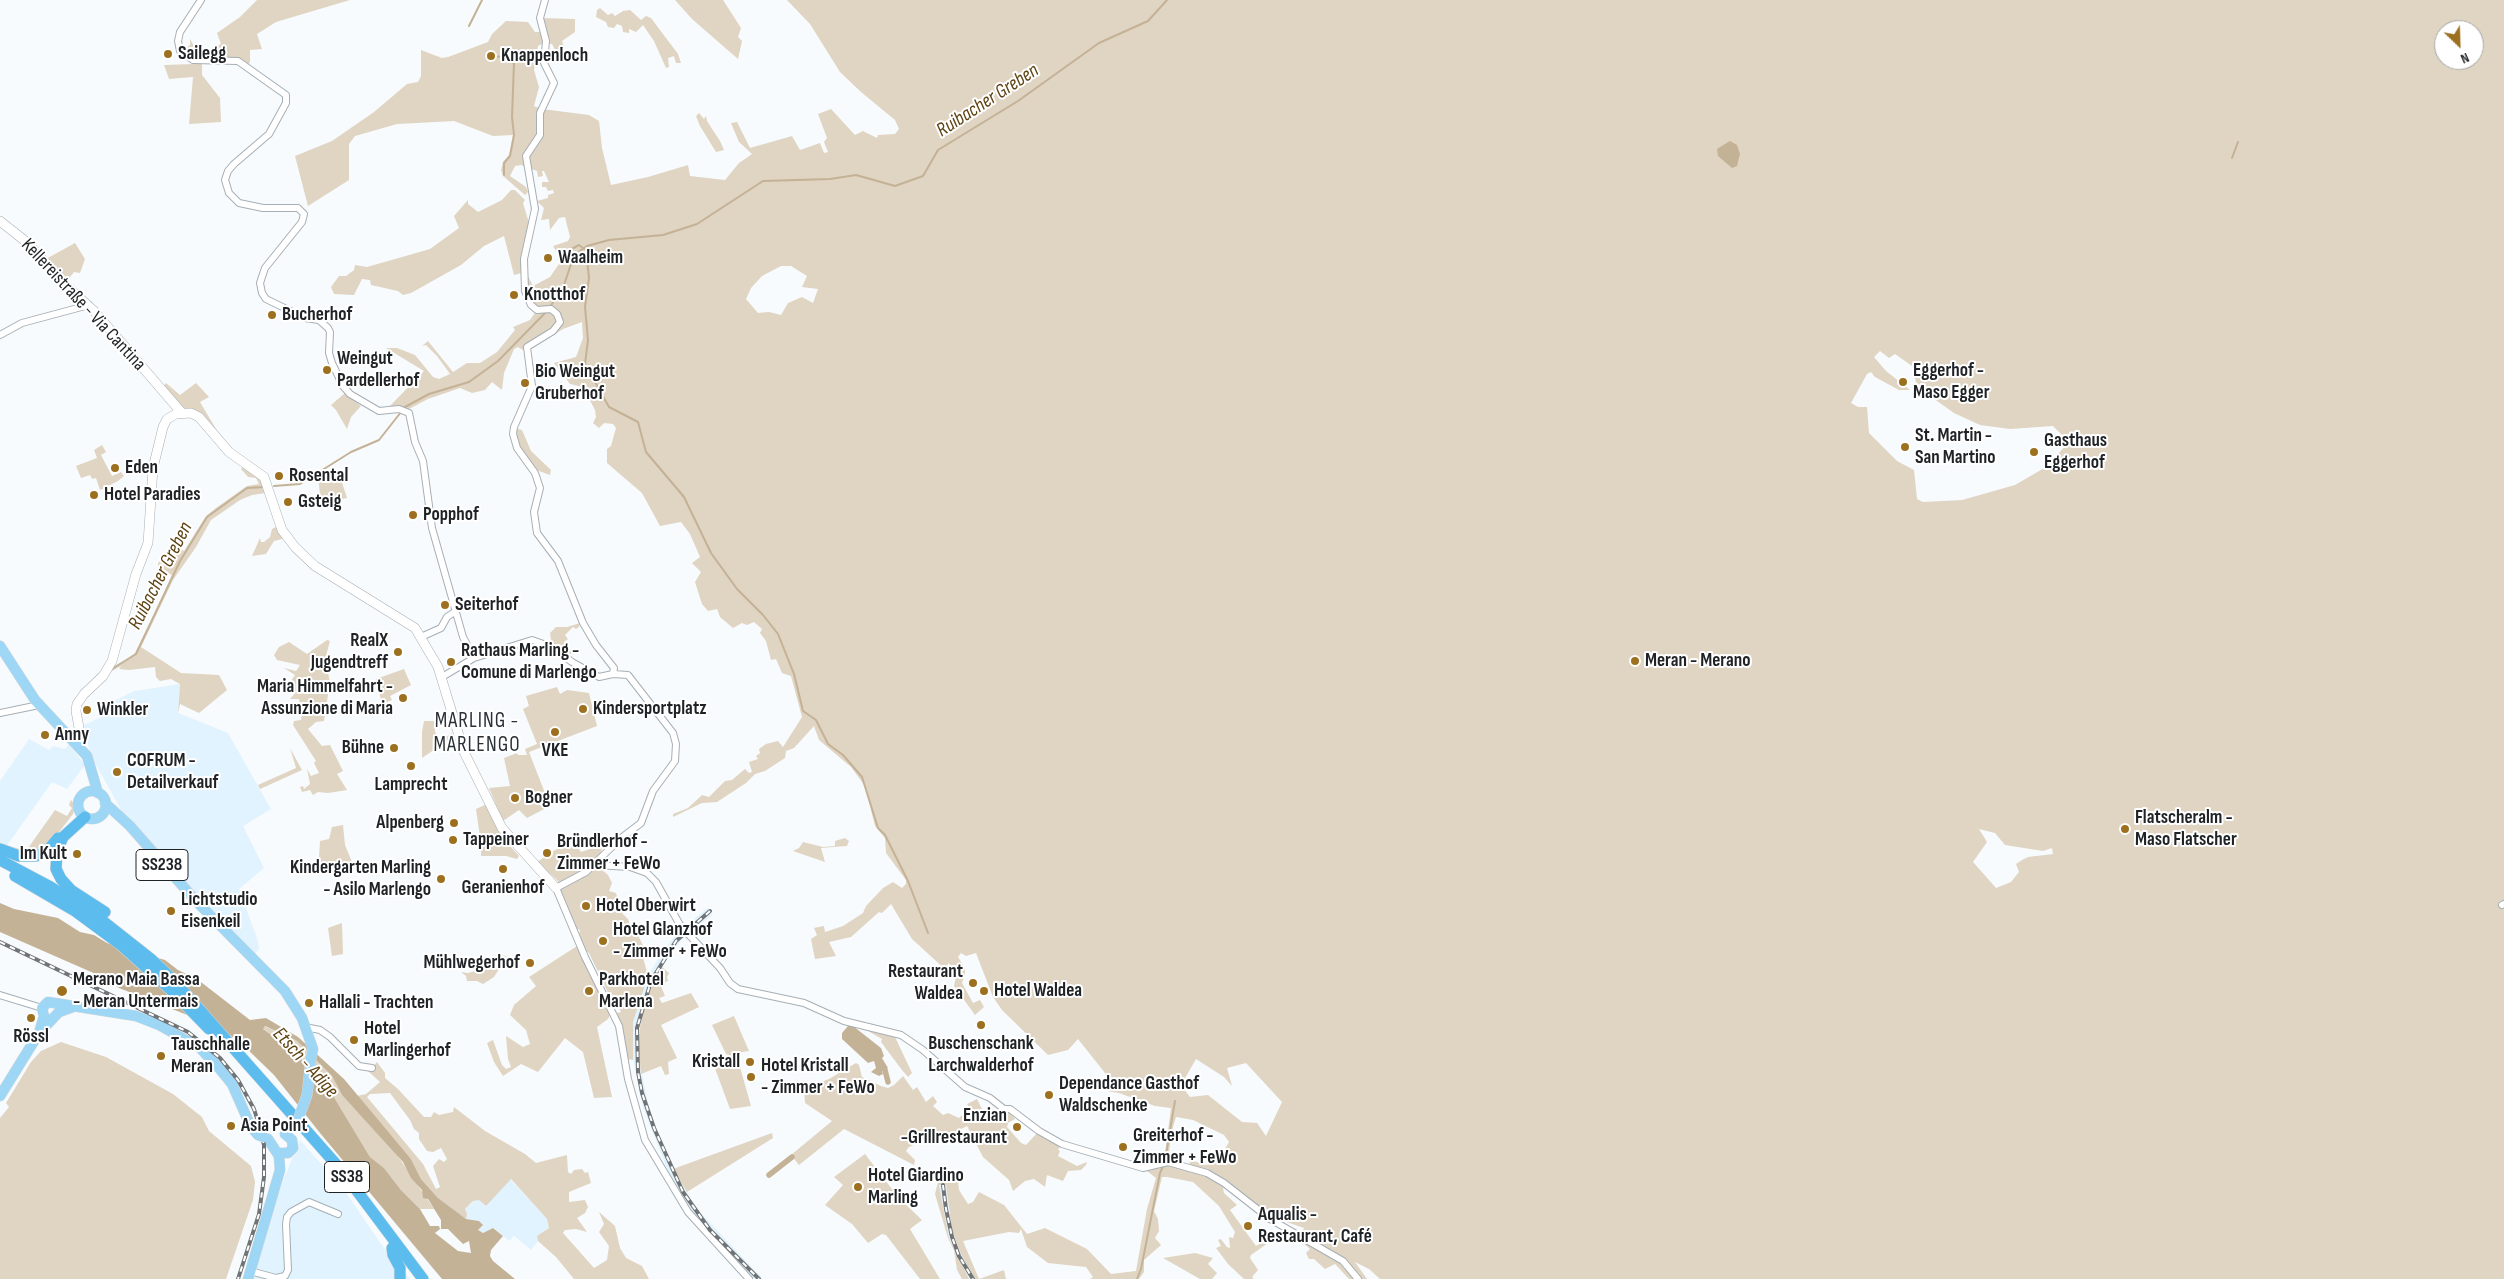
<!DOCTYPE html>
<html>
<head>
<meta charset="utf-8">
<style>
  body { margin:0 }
  #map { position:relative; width:2504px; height:1279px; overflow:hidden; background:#f7fbfe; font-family:"Sofia Sans Condensed",sans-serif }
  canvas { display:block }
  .north { position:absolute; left:2434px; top:20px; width:50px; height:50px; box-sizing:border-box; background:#fff; border:1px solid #a5a7a8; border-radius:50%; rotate:156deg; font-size:14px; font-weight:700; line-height:20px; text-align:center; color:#1f2325 }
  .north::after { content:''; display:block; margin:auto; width:18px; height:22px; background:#9c701f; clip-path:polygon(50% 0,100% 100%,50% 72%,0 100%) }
</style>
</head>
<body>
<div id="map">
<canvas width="2504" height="1279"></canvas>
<div class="north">N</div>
</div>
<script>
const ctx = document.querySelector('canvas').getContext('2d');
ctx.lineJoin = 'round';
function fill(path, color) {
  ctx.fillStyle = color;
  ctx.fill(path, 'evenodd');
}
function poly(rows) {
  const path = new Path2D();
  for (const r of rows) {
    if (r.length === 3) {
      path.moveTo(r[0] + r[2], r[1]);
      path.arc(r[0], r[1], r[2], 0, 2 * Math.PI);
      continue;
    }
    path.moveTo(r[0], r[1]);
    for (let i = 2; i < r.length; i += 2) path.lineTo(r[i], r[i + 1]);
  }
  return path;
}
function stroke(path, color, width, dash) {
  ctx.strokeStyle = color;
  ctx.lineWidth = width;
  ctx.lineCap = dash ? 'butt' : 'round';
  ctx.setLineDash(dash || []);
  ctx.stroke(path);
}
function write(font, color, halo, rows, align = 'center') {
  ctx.font = font + ' "Sofia Sans Condensed",sans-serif';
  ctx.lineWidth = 4;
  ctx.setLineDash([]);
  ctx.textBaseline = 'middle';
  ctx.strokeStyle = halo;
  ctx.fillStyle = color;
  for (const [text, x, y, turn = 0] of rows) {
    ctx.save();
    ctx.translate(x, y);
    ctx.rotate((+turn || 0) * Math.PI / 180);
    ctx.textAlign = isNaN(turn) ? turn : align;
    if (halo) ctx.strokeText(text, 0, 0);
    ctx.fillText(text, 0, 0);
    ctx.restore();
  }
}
fill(poly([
  [180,684,178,713,228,733,271,809,243,826,264,868,239,889,258,941,259,949,254,955,124,820,121,810,90,754,84,725,108,714,112,702,134,691],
  [29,739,49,750,53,746,65,749,69,744,85,765,67,789,52,782,3,851,0,849,0,781],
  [708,908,712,915,684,937,661,966,652,982,642,1012,638,1044,640,1065,650,1112,673,1169,697,1209,763,1279,751,1277,693,1215,681,1196,668,1171,643,1107,632,1054,633,1022,648,976,662,952,679,931],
  [300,1140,345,1191,381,1244,410,1279,251,1279,284,1178],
  [510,1179,547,1219,549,1228,537,1236,538,1241,531,1250,514,1236,509,1241,494,1228,483,1233,477,1230,483,1226,479,1221,466,1219,467,1214,465,1209,474,1201,479,1199,485,1206],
  [939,1185,946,1185,952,1230,960,1252,975,1279,969,1279,949,1238]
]), '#e1f3fe');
fill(poly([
  [257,0,350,0,276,22,257,34,262,49,250,50,250,62,247,67,241,63,202,61,202,75,220,98,221,122,189,124,193,77,169,79,164,65,194,64,193,60,179,48,185,49,190,45,190,39,197,51,206,51,221,44,217,33,240,17],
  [675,0,723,0,741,28,738,37,742,41,738,59,692,19],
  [787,0,2504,0,2504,1279,1380,1279,1369,1269,1355,1262,1367,1279,1361,1279,1356,1273,1301,1234,1304,1228,1272,1217,1222,1182,1224,1193,1237,1205,1230,1210,1256,1246,1266,1240,1268,1243,1251,1255,1250,1258,1258,1270,1252,1277,1254,1279,1244,1279,1228,1264,1216,1248,1221,1246,1218,1240,1221,1239,1227,1247,1230,1248,1229,1237,1233,1238,1235,1232,1219,1206,1193,1182,1167,1177,1162,1177,1154,1211,1158,1219,1159,1231,1155,1238,1161,1245,1144,1260,1144,1272,1139,1279,1090,1279,1093,1277,1086,1267,1048,1263,1027,1247,1021,1229,1019,1233,1009,1232,963,1241,979,1279,1004,1270,1006,1279,975,1279,960,1252,952,1230,946,1185,939,1185,949,1238,969,1279,962,1279,957,1270,954,1250,948,1238,935,1194,938,1182,928,1173,958,1182,959,1190,968,1204,973,1202,979,1192,1004,1205,1027,1234,1045,1228,1087,1249,1111,1274,1136,1271,1147,1209,1156,1178,1143,1168,1164,1161,1171,1108,1155,1106,1119,1093,1107,1091,1113,1083,1078,1039,1068,1050,1048,1055,1002,1010,993,997,976,953,966,956,961,953,958,957,965,968,965,974,962,983,973,1003,980,1000,984,1007,975,1015,954,986,957,971,948,963,947,971,912,939,891,904,882,913,879,912,851,937,829,942,836,956,815,959,811,939,817,935,814,928,824,926,825,932,843,926,863,913,866,906,883,888,893,882,902,888,906,884,906,880,886,853,885,838,875,826,865,786,851,767,819,740,814,726,794,748,786,751,785,758,765,771,755,774,746,783,717,802,702,803,673,817,673,814,688,808,702,795,709,797,725,781,732,780,745,769,749,773,752,772,749,762,758,759,756,756,760,753,759,749,766,744,778,741,783,747,802,717,791,676,782,673,776,659,771,660,766,641,760,633,762,629,754,622,747,625,742,623,733,628,720,617,717,609,708,611,702,604,695,582,701,572,692,563,700,557,690,534,681,522,660,526,642,493,607,463,607,449,611,446,616,428,613,424,604,423,599,428,593,423,596,417,595,410,583,387,570,384,554,363,576,357,583,338,582,322,563,329,526,352,518,347,514,349,504,373,502,390,492,382,485,390,472,393,460,388,428,399,407,410,404,408,385,411,424,371,386,348,397,348,415,355,433,377,439,379,450,374,437,356,426,345,422,346,428,341,453,372,467,363,480,363,497,352,515,330,513,327,530,320,537,310,525,291,525,272,514,275,504,236,484,246,461,265,411,293,403,295,398,291,371,285,370,280,362,279,354,295,334,294,331,287,339,276,346,276,354,270,355,265,367,267,430,249,459,228,454,216,468,200,468,204,478,212,502,200,511,190,515,190,525,200,523,203,529,223,524,251,526,272,533,286,550,277,561,261,558,255,563,252,561,248,556,251,553,246,568,241,570,237,565,217,559,218,550,230,549,219,541,220,544,208,537,201,548,198,548,195,554,193,553,190,548,191,546,187,542,187,542,182,549,182,544,171,542,171,543,176,538,177,537,171,521,165,515,166,510,176,526,187,528,192,525,195,503,176,501,170,503,162,509,155,513,135,493,136,454,121,397,124,355,136,349,144,349,180,308,206,295,156,332,141,374,112,407,84,418,82,421,76,421,50,442,58,448,57,488,42,492,34,506,21,528,22,535,32,544,32,540,18,575,19,575,32,562,41,564,48,558,55,552,44,544,43,538,46,534,70,539,87,534,106,542,109,589,115,599,121,602,148,611,185,648,177,688,165,690,176,725,180,739,163,752,154,739,142,731,123,737,122,750,148,792,136,800,150,820,143,824,153,828,152,824,142,827,138,818,114,831,109,855,135,863,131,877,138,878,135,895,134,899,129,895,120,861,92,840,72,810,24],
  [2444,30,2474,30,2474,60,2444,60],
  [781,266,791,266,807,276,802,287,818,289,813,303,802,297,788,303,781,315,769,312,758,313,746,299,751,288,762,276],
  [1880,351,1889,358,1895,354,1912,366,1916,382,1923,391,1954,413,1980,425,2010,429,2053,426,2069,442,2046,467,2015,485,1962,500,1923,502,1917,499,1914,470,1897,461,1869,433,1867,407,1858,407,1851,403,1867,374,1871,372,1875,377,1899,390,1910,390,1886,371,1874,357],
  [1979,829,1995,833,2005,845,2043,851,2052,848,2053,854,2028,857,2022,860,2016,864,2019,872,2011,882,1996,888,1973,862,1987,842],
  [1196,1059,1224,1077,1232,1086,1227,1068,1246,1063,1282,1102,1266,1136,1257,1123,1242,1122,1208,1095,1190,1097,1181,1085],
  [1176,1117,1193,1120,1224,1135,1229,1142,1217,1163,1206,1165,1190,1160,1189,1167,1171,1160,1173,1156,1169,1152,1172,1130],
  [600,8,608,15,612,13,615,16,623,11,630,10,641,20,646,16,651,18,678,54,681,63,676,63,674,56,668,58,669,67,666,68,654,41,643,25,636,32,629,29,629,33,623,32,622,26,617,24,614,28,608,27,606,22,596,17,597,10],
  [699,113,704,119,706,116,707,121,720,141,724,150,716,152,700,126,696,116],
  [75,243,85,259,80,273,74,272,66,282,46,259],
  [166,383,180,395,196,383,209,397,200,402,219,434,192,409,184,408,174,399,163,387],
  [345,393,361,406,351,417,347,429,336,410,331,405],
  [514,428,522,430,531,451,551,470,550,475,531,468,517,448],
  [102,445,106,452,101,455,112,476,121,472,124,476,118,481,100,490,96,478,92,479,90,475,81,478,76,466,97,458,94,450],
  [243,467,260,478,266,493,252,495,240,500,211,520,196,547,173,580,141,647,181,673,219,675,227,690,199,713,180,704,178,713,180,684,171,679,160,681,156,677,155,667,129,670,119,669,121,666,103,676,108,669,126,660,135,653,152,618,172,575,158,568,158,563,177,546,184,551,206,516,216,508,247,486,259,484,256,478,248,477,241,469],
  [338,470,347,498,321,503,318,477],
  [280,525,286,538,274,541,266,554,252,556,260,538,261,542,264,542,270,537,272,529],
  [580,623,579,627,576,629,573,627,565,635,568,639,564,642,572,653,568,656,556,648,551,640,550,633,556,627,567,627],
  [327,640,330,641,325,659,330,682,324,721,316,722,308,729,322,746,330,745,343,771,337,774,347,790,328,793,318,792,313,795,310,790,302,792,300,787,303,786,304,789,310,784,307,769,311,776,319,773,314,763,316,761,293,725,294,721,301,720,303,708,300,708,299,699,290,699,296,692,288,689,283,694,282,693,295,675,284,668,296,671,300,665,277,660,274,655,279,647,289,642,307,654],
  [404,669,411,685,390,696,392,700,382,704,376,679],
  [557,687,560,694,567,690,589,693,597,726,529,752,550,806,527,818,519,810,503,821,489,788,510,786,504,758,517,753,518,755,527,755,525,749,537,744,523,709,529,706,526,696],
  [424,721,435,721,435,732,441,740,452,733,453,737,422,758,422,732],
  [290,748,302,770,260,789,258,785,296,768],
  [71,800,75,805,73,814,42,854,0,849,0,843,26,851,55,810,67,816,72,808,69,805],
  [487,804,501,836,519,856,517,859,506,856,481,856,481,844,476,809],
  [343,825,345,845,354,867,327,873,322,868,319,858,320,841,329,839,332,827],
  [845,838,849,841,847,846,821,848,825,862,793,851,799,848,803,842,823,847,835,846,835,841],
  [572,839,581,852,602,845,600,868,608,875,612,883,609,891,616,893,622,913,628,919,632,932,636,931,648,956,641,950,648,976,633,1022,633,1060,627,1059,623,1032,617,1013,621,1012,617,1003,613,1003,589,953,586,951,579,934,580,930,577,929,567,912,558,881,537,862],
  [342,923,343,954,332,956,328,928],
  [577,946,611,1013,608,1019,597,1027,612,1097,594,1098,583,1052,565,1038,538,1072,521,1064,503,1076,494,1062,487,1043,493,1040,502,1065,506,1069,511,1067,508,1059,506,1036,523,1047,530,1044,526,1030,510,1015,514,1005,536,986,529,977],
  [498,955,506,956,509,960,506,967,499,969,494,977,483,984,477,981,467,981,466,976,461,972,468,973,479,970,490,963],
  [661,966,669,973,667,977,668,981,660,984,665,996,659,998,662,1003,691,993,699,1007,661,1025,677,1058,668,1062,669,1074,665,1075,661,1066,641,1074,638,1044,642,1012,652,982],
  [734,1016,749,1051,736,1053,751,1106,730,1109,713,1063,729,1055,726,1054,712,1025],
  [264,1026,297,1041,332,1076,342,1095,393,1149,434,1209,420,1209,401,1190,384,1168,370,1157,326,1084,292,1049,262,1028],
  [859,1026,895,1037,912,1073,908,1077,902,1070,881,1042,882,1039],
  [61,1042,106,1057,173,1094,202,1117,209,1131,251,1166,255,1182,253,1200,226,1279,0,1279,0,1118,9,1107,6,1103,31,1062,41,1051],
  [377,1062,385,1073,385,1078,398,1089,424,1117,431,1117,434,1112,439,1115,453,1112,454,1107,485,1131,525,1154,536,1163,567,1155,568,1172,571,1174,574,1170,582,1169,585,1173,588,1172,591,1183,569,1192,569,1202,585,1200,588,1207,585,1213,577,1218,587,1232,576,1229,565,1230,563,1233,594,1268,607,1260,609,1246,599,1232,604,1224,599,1212,615,1226,620,1248,626,1258,642,1266,649,1279,574,1279,556,1257,538,1241,537,1236,549,1228,547,1219,511,1179,486,1206,479,1200,473,1201,465,1209,467,1214,466,1219,457,1213,438,1198,421,1179,411,1159,357,1096,366,1094,380,1082,368,1071,368,1067,372,1068],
  [390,1093,410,1120,414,1129,419,1133,419,1139,427,1151,433,1152,441,1148,447,1159,444,1162,439,1159,433,1166,440,1187,436,1189,423,1164,367,1097,370,1094],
  [856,1063,859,1065,862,1077,881,1086,888,1088,894,1085,903,1076,913,1090,917,1087,926,1102,933,1096,937,1102,933,1106,943,1115,948,1113,959,1118,969,1108,967,1104,977,1099,982,1109,980,1111,985,1116,996,1110,1001,1117,1009,1112,1015,1119,1008,1123,1007,1127,1021,1143,1026,1145,1039,1131,1061,1144,1058,1150,1060,1151,1058,1156,1077,1166,1087,1162,1086,1165,1081,1170,1068,1171,1063,1181,1047,1175,1045,1187,1034,1179,1025,1181,1013,1191,1009,1180,983,1157,967,1126,952,1134,932,1139,929,1138,909,1147,906,1151,915,1160,914,1165,844,1129,799,1165,791,1155,832,1121,805,1103,804,1089,829,1079],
  [772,1133,773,1138,687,1192,673,1169],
  [865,1154,898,1197,922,1220,910,1229,940,1279,920,1279,886,1235,882,1234,868,1243,852,1224,825,1205,843,1185,834,1177],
  [1291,1232,1343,1261,1358,1279,1349,1279,1335,1264,1325,1269,1314,1259,1309,1259,1306,1253,1310,1249],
  [1195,1253,1213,1258,1208,1264,1217,1273,1212,1279,1200,1279,1163,1258]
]), '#e0d4c2');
fill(poly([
  [1730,141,1737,145,1740,154,1737,166,1732,168,1718,156,1717,149],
  [0,903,14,909,58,918,80,932,94,935,107,943,165,960,178,970,197,979,250,1020,266,1018,298,1037,344,1079,411,1159,421,1179,438,1198,466,1219,479,1221,483,1225,478,1230,483,1233,493,1228,503,1236,491,1250,490,1256,493,1261,515,1279,442,1279,320,1133,274,1075,242,1044,220,1028,119,988,98,975,0,932],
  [265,1026,297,1041,332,1076,342,1095,403,1162,411,1178,422,1190,423,1198,428,1199,441,1220,441,1229,448,1229,463,1244,469,1241,471,1253,458,1251,435,1233,440,1229,439,1226,430,1226,420,1209,401,1190,384,1168,370,1157,326,1084,292,1049,263,1029],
  [848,1026,853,1026,881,1048,884,1056,882,1058,888,1068,882,1071,883,1074,879,1076,871,1072,876,1068,874,1061,868,1063,842,1039,842,1033]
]), '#c4b297');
stroke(poly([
  [469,26,482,0],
  [491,56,502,57,514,63,512,117,514,135,510,156,504,163,504,175],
  [2232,158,2238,142],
  [560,260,568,251,579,245,586,250,589,278,585,307,588,340,585,364,609,407,638,422,646,452,684,497,711,553,737,589,763,615,778,634,794,674,803,711,816,720,828,744,843,755,862,777,878,828,885,835,908,881,928,933],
  [550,307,564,285,574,255,587,246,609,240,663,235,697,224,763,181,830,179,856,175,895,186,923,176,938,150,1018,101,1099,43,1148,21,1167,0],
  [274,486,300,484,351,452,379,440,405,407,429,394,469,382,498,361,547,311],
  [112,669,136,654,180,561,207,517,247,488,264,487],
  [1165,1160,1175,1101],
  [1137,1279,1141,1269,1160,1173,1164,1164]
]), '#c4b297', 2);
stroke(poly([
  [885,1070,888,1082],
  [769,1175,792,1157]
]), '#c4b297', 5.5);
const street = poly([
  [201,0,180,32,178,41,180,51,193,60,238,61,286,95,286,103,269,134,234,164,228,171,225,180,229,193,239,203,263,208,298,208,304,214,302,222,265,268,260,283,262,293,266,299,305,318,319,320,328,328,330,332,329,353,332,363,343,386,350,394,379,411,399,409,409,413,415,442,423,461,432,528,463,637,474,658],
  [545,0,540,18,546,41,544,63,554,83,540,113,540,135,526,156,535,209,524,259,525,291,531,305,537,310,551,309,557,314,560,322,553,331,527,347,532,386,514,427,513,434,517,448,535,473,540,488,534,512,537,533,558,561,583,623,596,645,614,668,613,674],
  [0,335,22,323,89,305],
  [421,637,441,628,447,617,456,611],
  [442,677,474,658,532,640,552,647,572,662,599,677,613,674,628,675,673,733,676,744,675,761,653,791,641,823,620,839,586,872,556,888,585,957,619,1026,628,1079,645,1140,688,1212,749,1279],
  [0,713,39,705],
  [595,865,630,867,647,873,656,882,680,925],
  [2502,905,2504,904],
  [690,936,720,968,730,983,738,989,804,1003,844,1021,901,1035,923,1050,965,1087,990,1098,1004,1109,1010,1109,1039,1131,1062,1144,1143,1168,1168,1162,1207,1173,1224,1183,1270,1219,1343,1261,1358,1279],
  [0,995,42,1008],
  [305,1027,320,1030,330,1037,359,1066,372,1068],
  [250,1271,276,1278,285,1276,288,1270,286,1224,287,1217,291,1212,309,1202,338,1214]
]);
const secondary = poly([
  [0,221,29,244,62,282,94,311,181,412],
  [78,745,81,739,76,711,77,704,84,694,103,676,112,661,136,574,148,543,153,468,163,427,167,419,176,414,191,413,199,417,229,452,264,477,282,530,295,547,315,566,415,628,438,667,464,752,502,828,556,888]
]);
const primary = poly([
  [0,646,35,700,87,756,98,793],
  [92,805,14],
  [105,803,130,826,195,900,285,991,302,1018,313,1049,311,1058],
  [39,1033,44,1016,42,1008,48,1002,136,1016,159,1025,200,1048,219,1068,232,1084,251,1127,258,1135],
  [0,1096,39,1033,59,1012,73,1007],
  [277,1153,288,1153,293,1148,292,1140,285,1134],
  [248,1279,280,1170,279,1156,268,1139]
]);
const highway = poly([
  [85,817,63,837,57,851,56,869,61,879,71,890,105,912],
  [0,849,19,856,36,856,47,851,58,838],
  [0,860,49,886,94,914,151,959,175,982,342,1171,423,1279],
  [15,876,75,911,121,945,172,991,209,1029],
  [392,1248,393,1255,400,1268,400,1279]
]);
stroke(street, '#a5afb5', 8);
stroke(secondary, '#a5afb5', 10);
stroke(primary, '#d7d7d8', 11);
stroke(highway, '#d7d7d8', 12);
stroke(street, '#fff', 6);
stroke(secondary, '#fff', 9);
stroke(primary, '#9dd7f5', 10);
stroke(highway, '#5cbcee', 11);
const rail = poly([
  [710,911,676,941,651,981,637,1028,638,1072,642,1093,654,1128,683,1192,710,1230,759,1279],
  [0,942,188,1032,220,1058,238,1080,254,1109,260,1128,264,1145,264,1177,259,1214,238,1279],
  [943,1185,946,1209,952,1237,959,1256,973,1279]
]);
stroke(rail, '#707476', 4);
stroke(rail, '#fff', 2, [5.5]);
const streetBridge = poly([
  [680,925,690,936]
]);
const primaryBridge = poly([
  [295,1128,307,1095,311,1058],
  [258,1135,264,1137]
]);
stroke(streetBridge, '#a5afb5', 8, []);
stroke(primaryBridge, '#d7d7d8', 11, []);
stroke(streetBridge, '#fff', 6);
stroke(primaryBridge, '#9dd7f5', 10);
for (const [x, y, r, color] of [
  [168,54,5,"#9c701f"],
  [491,56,5,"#9c701f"],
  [548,258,5,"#9c701f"],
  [514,295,5,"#9c701f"],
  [272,315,5,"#9c701f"],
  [327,370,5,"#9c701f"],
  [1903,382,5,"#9c701f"],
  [525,383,5,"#9c701f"],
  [1905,447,5,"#9c701f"],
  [2034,452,5,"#9c701f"],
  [115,468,5,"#9c701f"],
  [279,476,5,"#9c701f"],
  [94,495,5,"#9c701f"],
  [288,502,5,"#9c701f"],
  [413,515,5,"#9c701f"],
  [445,605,5,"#9c701f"],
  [398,652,5,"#9c701f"],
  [1635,661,5,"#9c701f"],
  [451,662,5,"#9c701f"],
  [403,698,5,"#9c701f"],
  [583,709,5,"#9c701f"],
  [87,710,5,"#9c701f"],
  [555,732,5,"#9c701f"],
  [45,735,5,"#9c701f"],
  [394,748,5,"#9c701f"],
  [411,766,5,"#9c701f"],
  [117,772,5,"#9c701f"],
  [515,798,5,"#9c701f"],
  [454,823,5,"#9c701f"],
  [2125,829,5,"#9c701f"],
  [453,840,5,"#9c701f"],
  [547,853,5,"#9c701f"],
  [77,854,5,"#9c701f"],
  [503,869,5,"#9c701f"],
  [441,879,5,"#9c701f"],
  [586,906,5,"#9c701f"],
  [171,911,5,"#9c701f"],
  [603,941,5,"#9c701f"],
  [530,963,5,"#9c701f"],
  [973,983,5,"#9c701f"],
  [62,991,6,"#9c701f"],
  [589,991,5,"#9c701f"],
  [984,991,5,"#9c701f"],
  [309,1003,5,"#9c701f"],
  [31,1018,5,"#9c701f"],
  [981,1025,5,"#9c701f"],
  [354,1040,5,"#9c701f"],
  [161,1056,5,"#9c701f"],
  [750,1062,5,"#9c701f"],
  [751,1077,5,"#9c701f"],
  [1049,1095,5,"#9c701f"],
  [231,1126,5,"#9c701f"],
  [1017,1127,5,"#9c701f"],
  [1123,1147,5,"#9c701f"],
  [858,1187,5,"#9c701f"],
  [1248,1226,5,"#9c701f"]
]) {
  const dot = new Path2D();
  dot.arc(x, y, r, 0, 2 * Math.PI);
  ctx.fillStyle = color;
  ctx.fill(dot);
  stroke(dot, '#fff', 2);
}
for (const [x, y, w] of [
  [162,865,52],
  [347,1177,45]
]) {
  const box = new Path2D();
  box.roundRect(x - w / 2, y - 15.5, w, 31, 4);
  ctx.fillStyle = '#fff';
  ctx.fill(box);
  stroke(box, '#1f2325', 1);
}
write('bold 18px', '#1f2325', null, [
  ["SS238",162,865],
  ["SS38",347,1177]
]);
write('bold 19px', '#1f2325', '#fff', [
  ["Sailegg",178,54],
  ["Knappenloch",501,56],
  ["Waalheim",558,258],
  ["Knotthof",524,295],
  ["Bucherhof",282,315],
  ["Weingut",337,359],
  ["Pardellerhof",337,381],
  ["Eggerhof -",1913,371],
  ["Maso Egger",1913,393],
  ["Bio Weingut",535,372],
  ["Gruberhof",535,394],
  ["St. Martin -",1915,436],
  ["San Martino",1915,458],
  ["Gasthaus",2044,441],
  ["Eggerhof",2044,463],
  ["Eden",125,468],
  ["Rosental",289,476],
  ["Hotel Paradies",104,495],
  ["Gsteig",298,502],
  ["Popphof",423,515],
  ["Seiterhof",455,605],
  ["RealX",388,641,"right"],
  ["Jugendtreff",388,663,"right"],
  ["Rathaus Marling -",461,651],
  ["Comune di Marlengo",461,673],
  ["Meran - Merano",1645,661],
  ["Maria Himmelfahrt -",393,687,"right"],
  ["Assunzione di Maria",393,709,"right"],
  ["Kindersportplatz",593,709],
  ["Winkler",97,710],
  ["Anny",55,735],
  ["Bühne",384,748,"right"],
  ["VKE",555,751,"center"],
  ["COFRUM -",127,761],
  ["Detailverkauf",127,783],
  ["Lamprecht",411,785,"center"],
  ["Bogner",525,798],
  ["Flatscheralm -",2135,818],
  ["Maso Flatscher",2135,840],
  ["Alpenberg",444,823,"right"],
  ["Tappeiner",463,840],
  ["Bründlerhof -",557,842],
  ["Zimmer + FeWo",557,864],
  ["Im Kult",67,854,"right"],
  ["Kindergarten Marling",431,868,"right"],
  ["- Asilo Marlengo",431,890,"right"],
  ["Geranienhof",503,888,"center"],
  ["Lichtstudio",181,900],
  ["Eisenkeil",181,922],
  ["Hotel Oberwirt",596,906],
  ["Hotel Glanzhof",613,930],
  ["- Zimmer + FeWo",613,952],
  ["Mühlwegerhof",520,963,"right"],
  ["Restaurant",963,972,"right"],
  ["Waldea",963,994,"right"],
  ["Merano Maia Bassa",73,980],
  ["- Meran Untermais",73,1002],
  ["Parkhotel",599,980],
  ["Marlena",599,1002],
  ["Hotel Waldea",994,991],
  ["Hallali - Trachten",319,1003],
  ["Hotel",364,1029],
  ["Marlingerhof",364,1051],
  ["Rössl",31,1037,"center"],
  ["Buschenschank",981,1044,"center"],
  ["Larchwalderhof",981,1066,"center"],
  ["Tauschhalle",171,1045],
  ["Meran",171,1067],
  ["Kristall",740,1062,"right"],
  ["Hotel Kristall",761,1066],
  ["- Zimmer + FeWo",761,1088],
  ["Dependance Gasthof",1059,1084],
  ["Waldschenke",1059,1106],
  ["Enzian",1007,1116,"right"],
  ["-Grillrestaurant",1007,1138,"right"],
  ["Asia Point",241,1126],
  ["Greiterhof -",1133,1136],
  ["Zimmer + FeWo",1133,1158],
  ["Hotel Giardino",868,1176],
  ["Marling",868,1198],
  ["Aqualis -",1258,1215],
  ["Restaurant, Café",1258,1237]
], 'left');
write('19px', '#1f2325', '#fff', [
  ["Kellereistraße - Via Cantina",83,305,47]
]);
write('italic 20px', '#5e4313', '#fff', [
  ["Ruibacher Greben",988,101,-33],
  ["Ruibacher Greben",161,576,-63],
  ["Etsch - Adige",305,1063,48]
]);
ctx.letterSpacing = '1px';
write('21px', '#293136', '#fff', [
  ["MARLING -",477,722],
  ["MARLENGO",477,746]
]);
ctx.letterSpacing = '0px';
</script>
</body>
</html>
